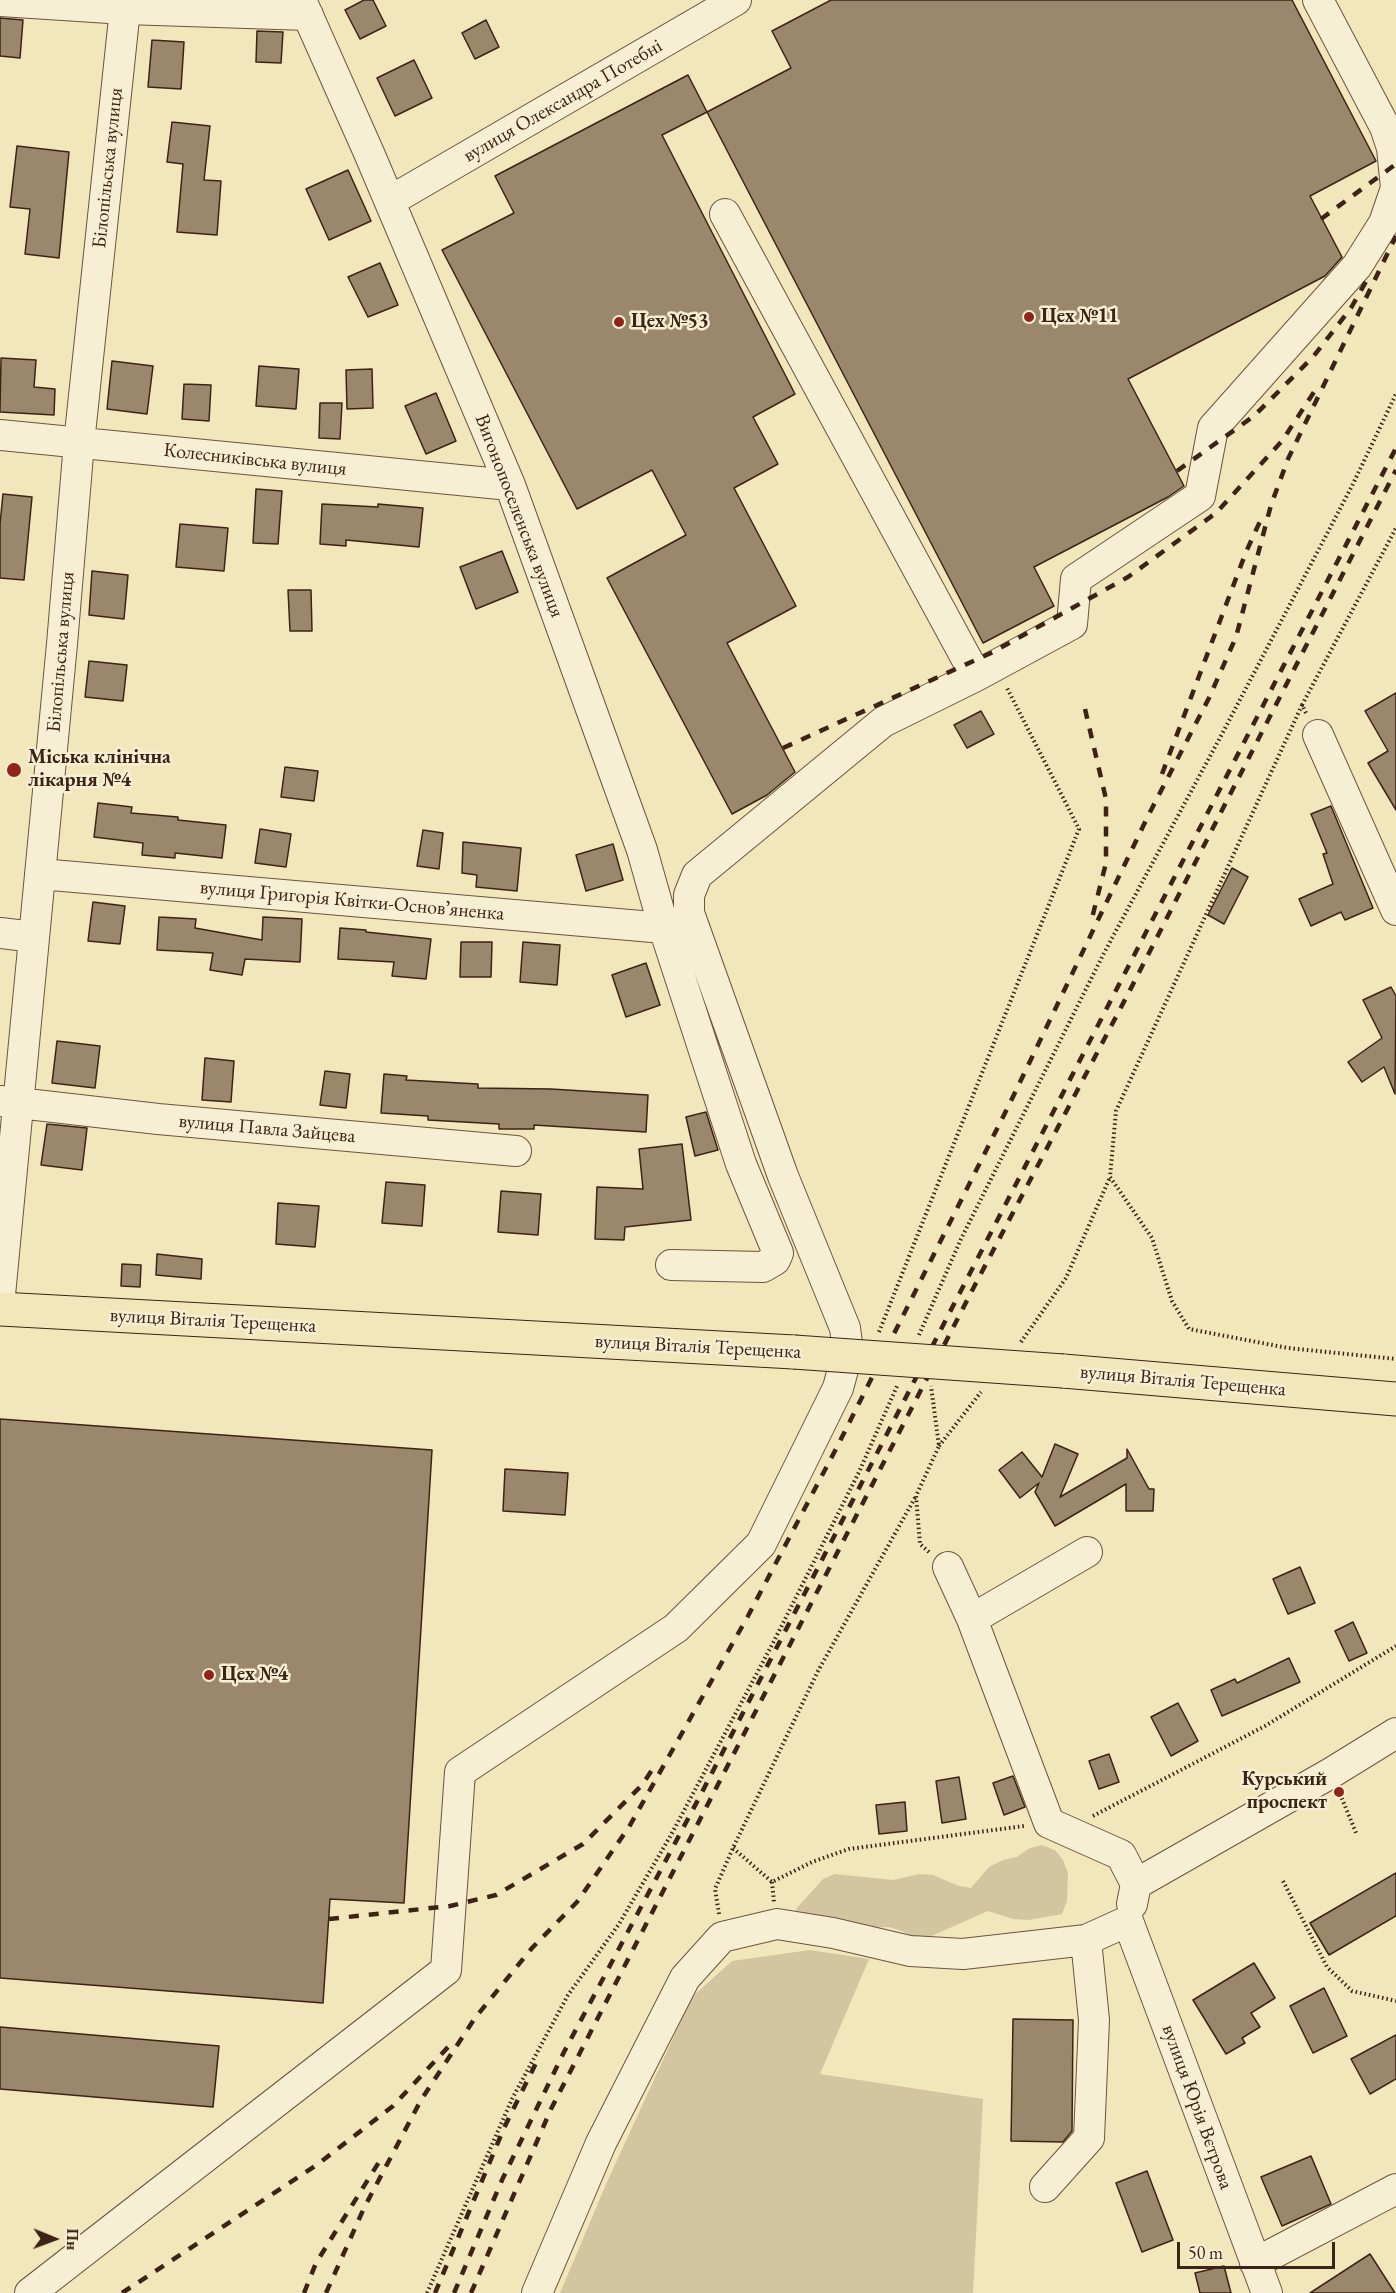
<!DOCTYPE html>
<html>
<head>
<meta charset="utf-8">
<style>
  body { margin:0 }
  #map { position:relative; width:1396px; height:2293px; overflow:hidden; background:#f2e6bb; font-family:"EB Garamond",serif }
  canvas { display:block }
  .north { position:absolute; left:24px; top:2209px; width:60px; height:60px; -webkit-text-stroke:4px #f7efd3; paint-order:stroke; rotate:91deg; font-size:16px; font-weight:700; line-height:24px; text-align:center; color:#3c2316 }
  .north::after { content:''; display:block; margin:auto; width:21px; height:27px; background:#3c2316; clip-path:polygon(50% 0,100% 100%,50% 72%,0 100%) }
  .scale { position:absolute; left:1177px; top:2242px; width:158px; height:27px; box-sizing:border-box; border:3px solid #3c2316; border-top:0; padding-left:8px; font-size:18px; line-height:21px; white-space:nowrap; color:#3c2316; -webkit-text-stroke:4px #f7efd3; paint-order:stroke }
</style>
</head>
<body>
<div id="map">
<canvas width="1396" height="2293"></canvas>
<div class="north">Пн</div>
<div class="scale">50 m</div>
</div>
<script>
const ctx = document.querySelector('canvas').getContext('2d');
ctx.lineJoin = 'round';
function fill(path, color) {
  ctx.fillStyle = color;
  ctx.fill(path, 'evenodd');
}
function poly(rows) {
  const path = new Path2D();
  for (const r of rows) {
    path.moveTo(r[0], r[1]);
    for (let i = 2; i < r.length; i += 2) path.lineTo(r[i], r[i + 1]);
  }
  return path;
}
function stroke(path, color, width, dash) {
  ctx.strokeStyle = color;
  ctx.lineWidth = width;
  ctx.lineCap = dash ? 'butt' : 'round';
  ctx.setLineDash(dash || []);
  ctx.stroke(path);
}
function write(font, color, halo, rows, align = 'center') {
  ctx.font = font + ' "EB Garamond",serif';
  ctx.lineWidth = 5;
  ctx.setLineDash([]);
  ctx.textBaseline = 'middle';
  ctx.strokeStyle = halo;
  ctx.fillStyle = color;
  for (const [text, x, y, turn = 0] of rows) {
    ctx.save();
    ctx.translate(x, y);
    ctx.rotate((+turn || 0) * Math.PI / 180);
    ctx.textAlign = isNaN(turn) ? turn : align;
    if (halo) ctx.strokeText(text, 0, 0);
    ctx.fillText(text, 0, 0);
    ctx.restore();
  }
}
fill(poly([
  [1041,1845,1055,1850,1063,1860,1068,1873,1067,1901,1062,1914,1028,1920,1013,1919,988,1911,927,1938,914,1937,902,1931,889,1927,824,1929,801,1922,796,1909,823,1879,835,1874,893,1880,920,1874,933,1875,959,1886,971,1888,989,1867,1003,1860,1017,1857,1028,1849],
  [810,1950,869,1959,820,2074,983,2099,973,2293,560,2293,607,2182,692,1997,732,1961]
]), '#d3c59f');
const building = poly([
  [364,0,373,0,386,26,360,39,345,10,364,0],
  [831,0,1292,0,1376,161,1310,196,1342,257,1325,276,1128,379,1184,486,1168,497,1034,567,1054,606,983,643,707,112,791,68,772,31,831,0],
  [0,18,23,20,20,58,0,56,0,18],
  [486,20,499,47,475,59,462,33,486,20],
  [257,31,283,32,281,63,256,62,257,31],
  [152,40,184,42,181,89,148,87,152,40],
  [414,60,432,98,395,116,377,78,414,60],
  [688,75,707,112,662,135,795,394,753,417,778,464,734,488,796,606,727,643,795,772,767,795,732,814,607,578,686,535,652,470,577,509,442,250,514,213,495,176,688,75],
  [172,122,210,126,204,180,221,181,217,235,177,232,183,164,167,162,172,122],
  [17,146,69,152,59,258,25,254,30,209,10,207,17,146],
  [348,170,371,221,329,240,306,189,348,170],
  [380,263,398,305,368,317,348,277,380,263],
  [1,358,36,360,34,387,55,389,54,415,0,412,1,358],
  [112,361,153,366,147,414,107,409,112,361],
  [259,366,299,369,296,409,256,406,259,366],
  [372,369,373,408,347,409,346,370,372,369],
  [184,384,211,385,209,421,182,419,184,384],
  [436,393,456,441,426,454,405,406,436,393],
  [320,403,342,403,340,439,319,438,320,403],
  [256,489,282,491,278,544,253,543,256,489],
  [3,494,32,497,24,580,0,578,0,524,3,494],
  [322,504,378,507,378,504,423,508,419,547,346,540,346,546,320,544,322,504],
  [180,524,228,528,224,571,176,567,180,524],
  [502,551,518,592,476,609,460,567,502,551],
  [92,571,128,575,124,619,89,615,92,571],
  [288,590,311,590,312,631,290,631,288,590],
  [89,661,127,665,123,701,85,697,89,661],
  [1396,693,1396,810,1368,763,1388,751,1365,711,1396,693],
  [981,711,994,734,967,748,954,725,981,711],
  [285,767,318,771,314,801,281,797,285,767],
  [98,803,132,807,131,813,178,817,178,820,226,825,222,858,175,853,175,858,142,855,143,843,94,837,98,803],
  [1331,806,1373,908,1345,920,1341,912,1311,926,1299,899,1333,884,1323,854,1327,853,1311,814,1331,806],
  [260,829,291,834,286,867,255,863,260,829],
  [423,830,443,833,439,869,417,866,423,830],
  [463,842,521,848,517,891,476,887,477,875,462,873,463,842],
  [613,844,623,880,586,891,576,855,613,844],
  [1232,868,1248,877,1224,924,1208,915,1232,868],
  [93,902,125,906,120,944,88,941,93,902],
  [159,917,196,919,195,928,262,940,263,917,302,919,300,962,245,959,242,975,210,970,213,953,157,950,159,917],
  [340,928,366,930,366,932,431,939,426,979,392,976,394,962,338,959,340,928],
  [461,942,492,942,491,977,460,977,461,942],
  [523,942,560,945,557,985,520,982,523,942],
  [646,963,660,1005,626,1017,612,975,646,963],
  [1391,987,1396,996,1395,1094,1384,1067,1362,1082,1348,1062,1382,1038,1363,1000,1391,987],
  [57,1041,100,1046,95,1088,52,1083,57,1041],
  [205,1058,234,1061,231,1102,202,1100,205,1058],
  [325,1071,350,1074,346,1108,320,1105,325,1071],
  [384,1074,407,1076,406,1080,478,1084,478,1088,551,1089,648,1095,646,1132,534,1125,534,1129,499,1129,499,1124,428,1120,428,1116,381,1113,384,1074],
  [706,1112,718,1150,695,1156,686,1117,706,1112],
  [47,1124,87,1128,82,1170,41,1165,47,1124],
  [682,1144,691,1220,625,1227,624,1240,595,1239,597,1187,643,1189,639,1149,682,1144],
  [386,1182,425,1185,422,1226,382,1223,386,1182],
  [501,1191,541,1194,538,1235,498,1232,501,1191],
  [278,1203,319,1206,315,1247,276,1244,278,1203],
  [157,1254,202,1259,201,1279,156,1275,157,1254],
  [122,1264,141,1265,140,1287,121,1286,122,1264],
  [0,1419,432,1450,404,1903,330,1899,323,2003,0,1978,0,1419],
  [1055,1444,1078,1454,1060,1497,1127,1458,1127,1449,1149,1489,1154,1489,1153,1511,1126,1511,1126,1484,1055,1526,1035,1492,1039,1483,1020,1498,999,1470,1022,1452,1042,1477,1055,1444],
  [505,1469,568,1473,565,1515,503,1511,505,1469],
  [1300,1567,1315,1603,1288,1614,1273,1579,1300,1567],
  [1353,1622,1367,1653,1349,1661,1335,1631,1353,1622],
  [1289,1658,1300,1682,1222,1716,1211,1690,1235,1679,1237,1683,1289,1658],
  [1178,1703,1198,1741,1171,1756,1151,1717,1178,1703],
  [1109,1754,1119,1782,1099,1789,1089,1761,1109,1754],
  [1013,1776,1025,1807,1004,1815,993,1783,1013,1776],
  [959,1777,966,1819,942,1823,936,1781,959,1777],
  [905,1802,907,1831,879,1834,876,1805,905,1802],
  [1396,1873,1396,1916,1329,1955,1310,1923,1396,1873],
  [1254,1963,1275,1998,1251,2013,1260,2027,1242,2038,1245,2043,1226,2054,1193,2000,1254,1963],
  [1324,1988,1347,2036,1313,2053,1290,2006,1324,1988],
  [1013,2019,1073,2020,1072,2131,1063,2142,1011,2141,1013,2019],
  [0,2027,219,2046,213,2107,0,2089,0,2027],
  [1396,2035,1396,2079,1370,2094,1351,2059,1396,2035],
  [1311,2156,1331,2204,1282,2226,1261,2177,1311,2156],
  [1147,2171,1173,2240,1142,2252,1116,2183,1147,2171],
  [1370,2254,1395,2293,1310,2293,1370,2254],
  [1224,2266,1231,2293,1200,2293,1195,2273,1224,2266]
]);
fill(building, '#9b886c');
stroke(building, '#3c2316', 1.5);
const minor = poly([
  [301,0,369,153,510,485,642,850,664,928,741,1164,778,1253,775,1260,763,1267,671,1265],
  [0,1,125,9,308,15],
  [390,201,736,0],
  [725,214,976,676],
  [0,435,510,485],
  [1318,735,1396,910],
  [40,874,664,928],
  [0,933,34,937],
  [0,1101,158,1119,516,1151],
  [0,1295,62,644,79,443,125,9],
  [948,1567,972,1619,1049,1823,1121,1855,1136,1884],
  [972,1619,1087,1552],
  [1132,1904,1136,1884,1331,1773,1396,1733],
  [1128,1921,1267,2293],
  [1045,2187,1089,2138,1094,2020,1086,1940],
  [1255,2263,1396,2189],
  [30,2293,446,1970,460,1772,676,1628,761,1544,838,1388,848,1351,845,1328,783,1176,689,913,689,895,697,875,883,722,976,676,1072,624,1076,579,1200,496,1213,428,1357,266,1384,223,1396,188,1392,148,1385,127,1318,0],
  [537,2293,601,2143,685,1978,722,1937,777,1924,833,1933,910,1951,963,1954,1086,1940,1128,1921]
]);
const major = poly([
  [0,1309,794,1352],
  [1063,1371,1396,1399]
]);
stroke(minor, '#6a543f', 32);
stroke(major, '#3c2316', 35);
stroke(poly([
  [1302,705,1116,1111,1110,1177,1152,1238,1172,1301,1189,1329,1288,1348,1396,1359],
  [1306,713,1302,705,1396,528],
  [879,1332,1079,829,1007,688],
  [919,1335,961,1239,1104,953,1222,734,1352,486,1396,394],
  [1021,1342,1066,1278,1110,1177],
  [939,1446,981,1392],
  [929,1552,920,1544,916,1496,939,1446,931,1386],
  [1340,1794,1357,1835],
  [1093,1816,1265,1726,1396,1646],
  [733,1848,772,1882,812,1862,849,1849,1024,1826],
  [1283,1881,1327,1967,1352,1991,1396,2001],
  [772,1882,774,1902],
  [719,1914,715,1889,733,1848,818,1671,916,1496],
  [427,2293,512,2099,568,1995,619,1924,671,1835,773,1643,859,1472,897,1386]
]), '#3c2316', 4, [1.5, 3]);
stroke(minor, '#f7efd3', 30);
stroke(major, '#f2e6bb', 33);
stroke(poly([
  [1321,219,1396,164],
  [1177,471,1254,416,1313,357,1351,308,1368,278],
  [1085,709,1106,799,1106,863,1091,922],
  [783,748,993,652,1128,577,1216,513,1282,441,1314,392],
  [1162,774,1246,552,1262,517],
  [329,1919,450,1906,496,1895,583,1844,642,1785,654,1767],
  [122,2293,318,2164,393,2106,449,2046],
  [304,2293,316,2263,379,2162],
  [326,2293,364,2208,421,2100,475,2018,532,1948,577,1902,629,1827,748,1616,837,1447,1010,1103,1148,816,1209,698,1236,637,1271,505,1288,459,1396,236],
  [435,2293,504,2128,536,2063],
  [454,2293,502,2180,564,2052,699,1798,1396,448],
  [471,2293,551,2109,976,1283,1128,994,1396,470]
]), '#3c2316', 4.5, [10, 10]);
const majorBridge = poly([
  [794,1352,1063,1371]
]);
stroke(majorBridge, '#3c2316', 35, []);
stroke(majorBridge, '#f2e6bb', 33);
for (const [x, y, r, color] of [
  [1029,317,6,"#8f2418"],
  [619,322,6,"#8f2418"],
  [14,770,8,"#8f2418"],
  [209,1675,6,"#8f2418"],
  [1339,1792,6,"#8f2418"]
]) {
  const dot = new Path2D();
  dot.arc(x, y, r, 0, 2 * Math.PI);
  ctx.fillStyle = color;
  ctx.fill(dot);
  stroke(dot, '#f7efd3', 2);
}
write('20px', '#3c2316', '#f7efd3', [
  ["вулиця Олександра Потебні",563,101,-30],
  ["Білопільська вулиця",108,168,-84],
  ["Колесниківська вулиця",255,460,6],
  ["Вигонопоселенська вулиця",519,516,69],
  ["Білопільська вулиця",61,652,-85],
  ["вулиця Григорія Квітки-Основʼяненка",352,901,5],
  ["вулиця Павла Зайцева",267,1129,5],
  ["вулиця Віталія Терещенка",213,1321,3],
  ["вулиця Віталія Терещенка",698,1347,3],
  ["вулиця Віталія Терещенка",1183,1381,5],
  ["вулиця Юрія Вєтрова",1197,2107,70]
]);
write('bold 20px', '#3c2316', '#f7efd3', [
  ["Цех №11",1041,317],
  ["Цех №53",631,322],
  ["Міська клінічна",28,758],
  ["лікарня №4",28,781],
  ["Цех №4",221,1675],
  ["Курський",1327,1780,"right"],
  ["проспект",1327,1803,"right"]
], 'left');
</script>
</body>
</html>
